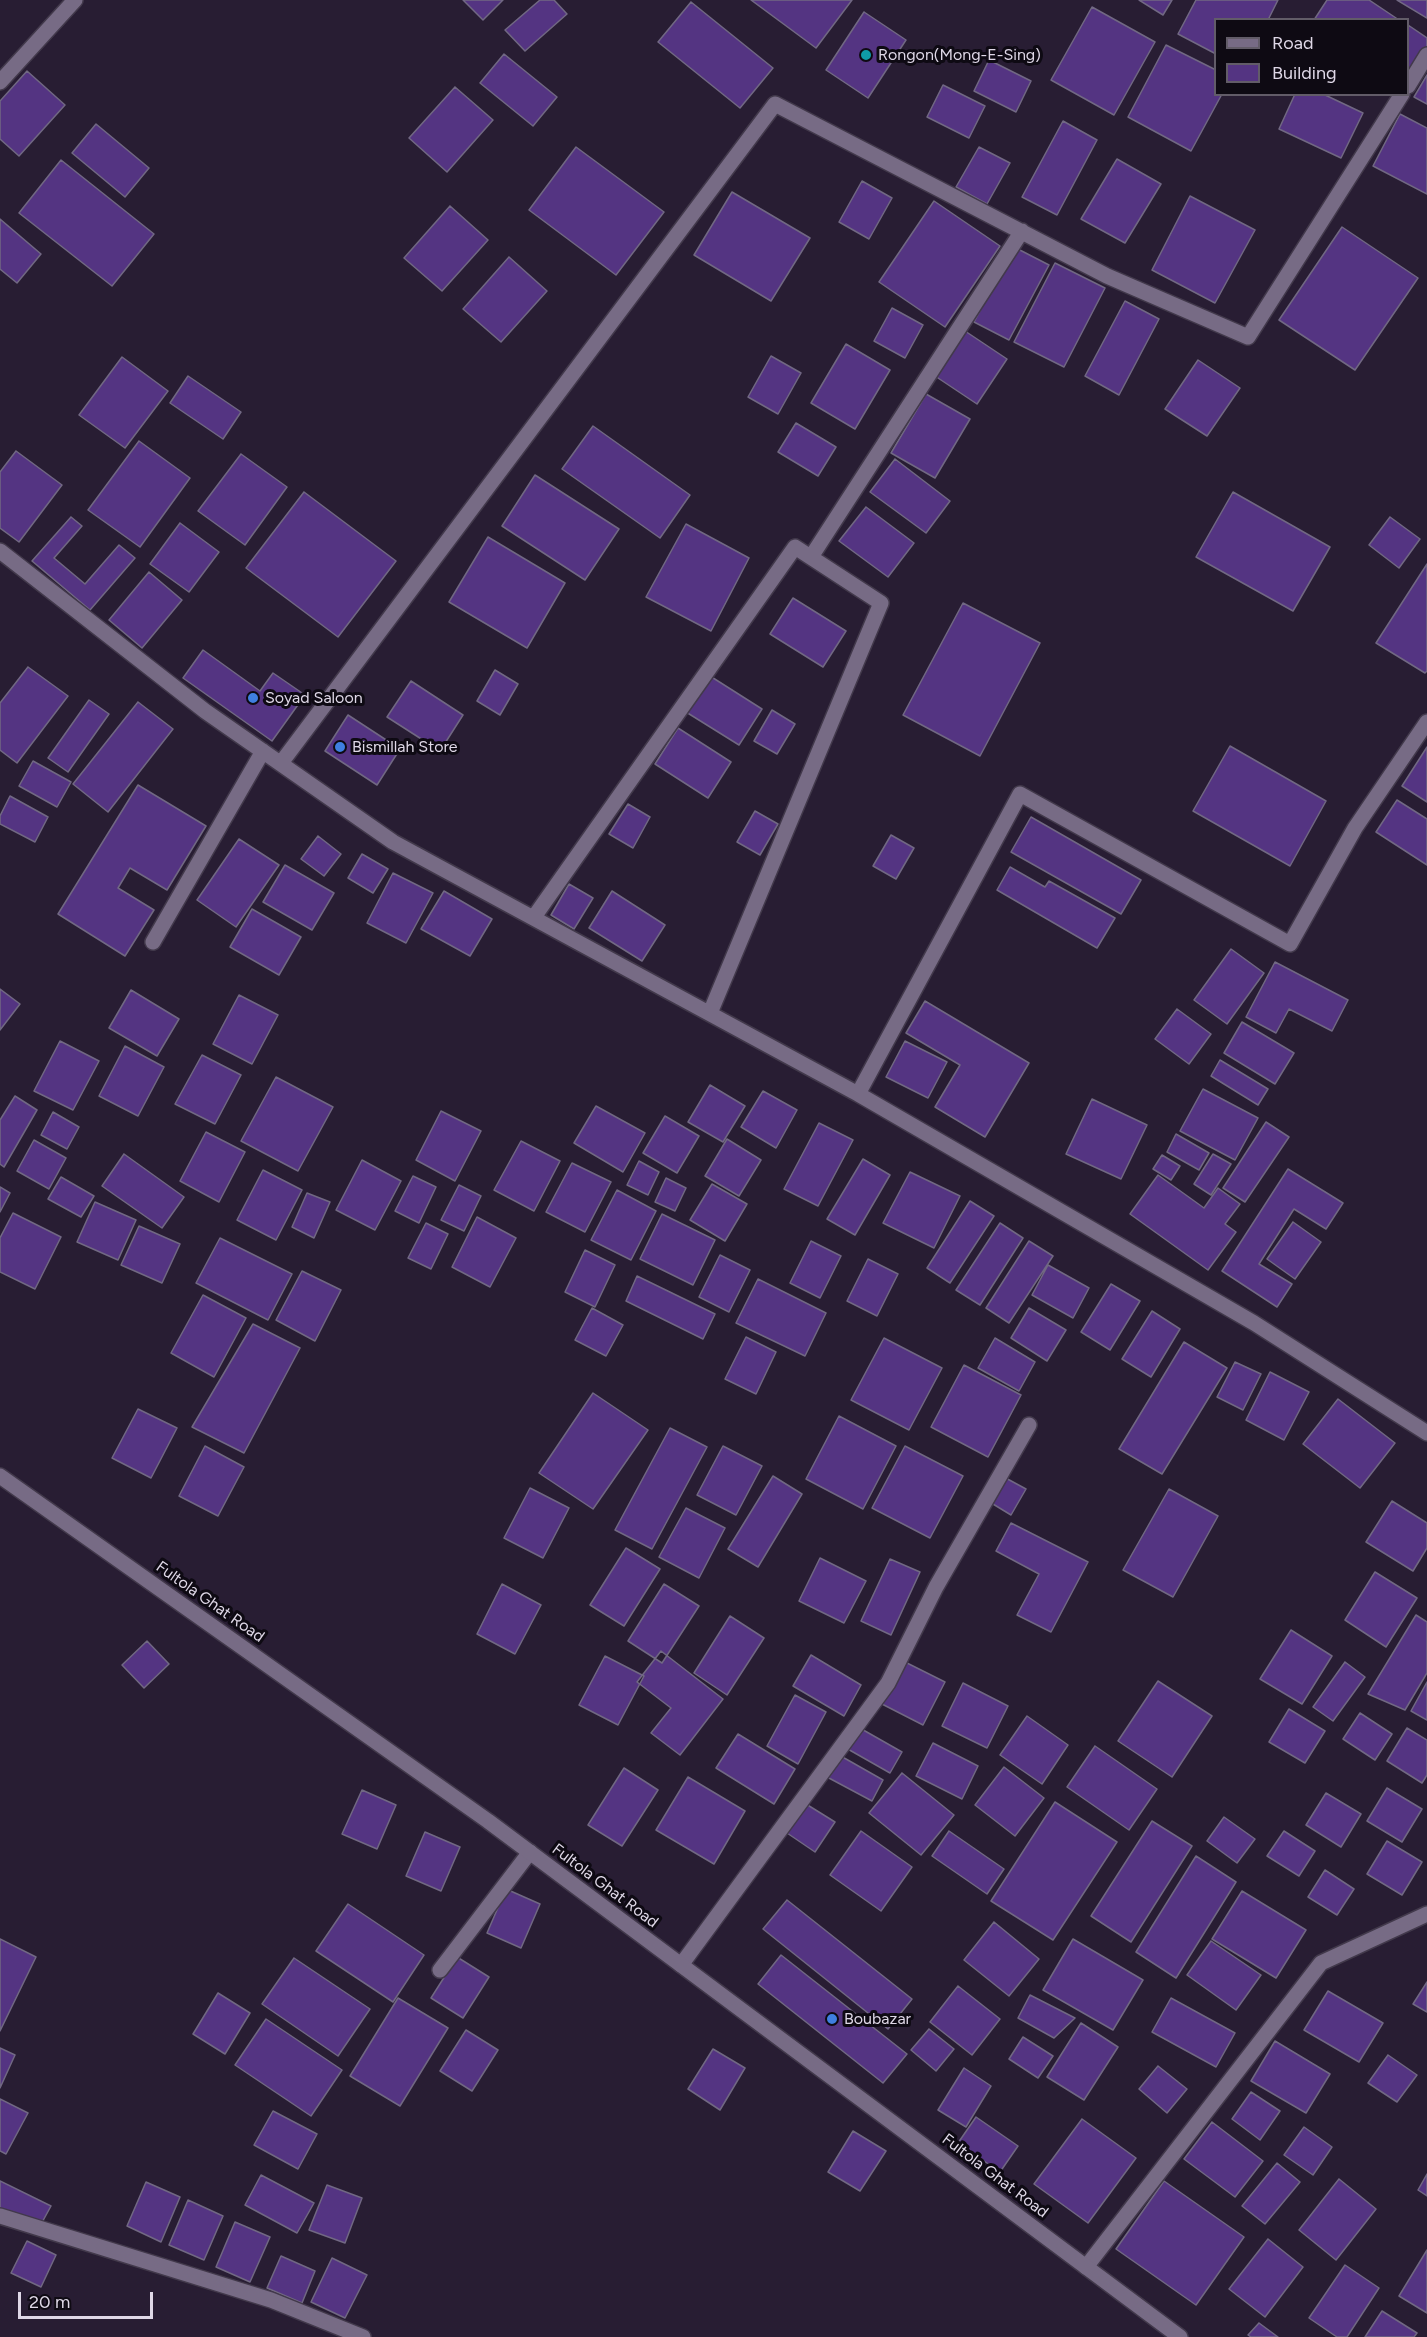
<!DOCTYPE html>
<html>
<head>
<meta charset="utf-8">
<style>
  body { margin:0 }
  #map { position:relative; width:1427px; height:2337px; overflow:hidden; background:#281d33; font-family:Figtree,sans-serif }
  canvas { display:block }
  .legend { position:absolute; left:1214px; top:18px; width:195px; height:78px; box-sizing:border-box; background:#0e0a13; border:2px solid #625c68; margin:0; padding:8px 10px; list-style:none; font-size:18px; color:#dfd8e7 }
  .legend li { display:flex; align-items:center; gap:12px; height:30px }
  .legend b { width:30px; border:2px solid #625c68 }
  .scale { position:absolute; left:18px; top:2292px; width:135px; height:27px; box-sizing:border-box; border:3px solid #dfd8e7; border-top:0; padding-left:8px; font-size:18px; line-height:21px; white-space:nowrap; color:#dfd8e7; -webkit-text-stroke:4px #0e0a13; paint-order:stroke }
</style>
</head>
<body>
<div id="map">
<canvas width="1427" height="2337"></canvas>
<ul class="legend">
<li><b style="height:8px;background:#776b85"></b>Road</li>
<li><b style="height:16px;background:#543482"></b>Building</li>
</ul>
<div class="scale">20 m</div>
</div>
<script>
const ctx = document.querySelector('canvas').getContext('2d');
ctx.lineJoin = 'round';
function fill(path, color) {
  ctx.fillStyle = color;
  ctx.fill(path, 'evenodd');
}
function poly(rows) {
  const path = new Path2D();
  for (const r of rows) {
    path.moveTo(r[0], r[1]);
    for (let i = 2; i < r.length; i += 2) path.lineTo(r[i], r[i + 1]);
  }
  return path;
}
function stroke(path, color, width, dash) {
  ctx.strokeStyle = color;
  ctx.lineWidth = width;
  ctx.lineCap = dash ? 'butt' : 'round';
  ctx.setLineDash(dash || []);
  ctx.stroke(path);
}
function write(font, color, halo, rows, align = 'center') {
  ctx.font = font + ' Figtree,sans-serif';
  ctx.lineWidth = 6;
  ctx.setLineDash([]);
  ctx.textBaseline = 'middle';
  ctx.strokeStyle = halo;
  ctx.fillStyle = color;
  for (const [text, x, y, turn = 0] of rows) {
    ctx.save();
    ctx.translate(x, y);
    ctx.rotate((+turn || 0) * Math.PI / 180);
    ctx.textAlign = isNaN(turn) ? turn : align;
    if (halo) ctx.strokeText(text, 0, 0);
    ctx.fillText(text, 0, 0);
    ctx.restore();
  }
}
const building = poly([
  [463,0,503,0,483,20,463,0],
  [540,0,554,0,567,14,525,51,505,30,540,0],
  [751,0,852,0,816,48,751,0],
  [1139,0,1172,0,1163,15,1139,0],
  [1196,0,1278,0,1268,20,1216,20,1216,54,1178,34,1196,0],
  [1327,0,1369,0,1399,20,1314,20,1327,0],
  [1397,0,1427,0,1427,18,1397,0],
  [691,2,773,68,740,108,658,42,691,2],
  [1092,7,1155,42,1114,115,1051,80,1092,7],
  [864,12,906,40,868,98,826,70,864,12],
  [1408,25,1427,38,1427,46,1408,76,1408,25],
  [1166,45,1216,70,1216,94,1222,94,1191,151,1128,117,1166,45],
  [504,54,557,97,533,126,480,83,504,54],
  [989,60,1031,81,1016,112,974,91,989,60],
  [27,71,65,105,19,156,0,139,0,101,27,71],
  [1427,75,1427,104,1414,97,1427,75],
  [943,85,985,106,969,138,927,117,943,85],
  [455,87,493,120,447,172,409,138,455,87],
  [1295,94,1323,94,1363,113,1341,158,1279,129,1295,94],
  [1400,114,1427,128,1427,194,1373,166,1400,114],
  [1063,121,1097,140,1057,215,1022,197,1063,121],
  [96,124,149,168,125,197,72,153,96,124],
  [576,147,664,212,616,275,529,210,576,147],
  [979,147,1010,163,987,204,956,187,979,147],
  [1117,159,1161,184,1125,243,1081,219,1117,159],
  [61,160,154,234,112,286,19,213,61,160],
  [862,181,892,198,869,239,839,222,862,181],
  [732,192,810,238,771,301,694,255,732,192],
  [1190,196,1255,230,1215,303,1152,270,1190,196],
  [934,201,1000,246,945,327,879,282,934,201],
  [450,206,488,240,442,291,404,258,450,206],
  [0,219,41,254,17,283,0,269,0,219],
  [1342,227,1418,278,1355,370,1279,320,1342,227],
  [1014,247,1049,265,1009,340,974,322,1014,247],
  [509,257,547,291,501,342,463,309,509,257],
  [1055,263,1105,288,1064,367,1014,342,1055,263],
  [1125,301,1159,319,1119,395,1085,376,1125,301],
  [892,308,923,325,905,358,874,341,892,308],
  [965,331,1007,359,977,404,935,376,965,331],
  [846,344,890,370,855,429,811,403,846,344],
  [771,356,801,373,778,414,748,397,771,356],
  [122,357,168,391,125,448,79,415,122,357],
  [1198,360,1240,388,1207,436,1165,409,1198,360],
  [188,376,241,412,223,439,170,403,188,376],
  [926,394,970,419,935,478,891,453,926,394],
  [796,423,836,447,818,476,778,452,796,423],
  [593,426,690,495,660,538,562,469,593,426],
  [139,441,190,478,140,547,88,510,139,441],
  [16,451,62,485,19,542,0,528,0,472,16,451],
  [241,454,287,487,245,545,198,511,241,454],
  [895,459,950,501,926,533,870,492,895,459],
  [535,475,619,529,585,580,502,526,535,475],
  [304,492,396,561,338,637,246,568,304,492],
  [1233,492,1330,547,1293,611,1196,557,1233,492],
  [866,507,914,543,888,577,839,541,866,507],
  [71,517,82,526,54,558,85,584,119,545,135,558,90,610,32,561,71,517],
  [1390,517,1420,539,1399,568,1369,545,1390,517],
  [180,523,219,552,189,592,150,564,180,523],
  [686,524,749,558,711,631,646,597,686,524],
  [488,537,565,583,527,648,449,602,488,537],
  [1427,564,1427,671,1425,673,1376,643,1427,564],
  [149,572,182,600,142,648,109,620,149,572],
  [793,598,846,631,823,667,770,634,793,598],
  [963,603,1040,643,980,756,903,715,963,603],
  [203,650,260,691,273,673,305,695,272,741,183,678,203,650],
  [28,667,68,696,17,763,0,750,0,703,28,667],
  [495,670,518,684,500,715,477,701,495,670],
  [710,676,762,709,739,745,686,712,710,676],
  [411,681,463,715,440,751,387,717,411,681],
  [89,700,109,714,68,772,48,758,89,700],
  [138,702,173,729,108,812,73,784,138,702],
  [772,710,795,724,777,754,754,741,772,710],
  [348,715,400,749,377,785,325,751,348,715],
  [678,728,731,762,708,798,655,764,678,728],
  [1230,746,1326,801,1290,866,1193,811,1230,746],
  [1427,747,1427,802,1402,786,1427,747],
  [33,761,71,782,57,807,19,786,33,761],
  [138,785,206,826,167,890,130,868,118,888,154,910,125,956,58,914,138,785],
  [10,796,48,817,35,842,0,824,0,816,10,796],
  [1397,800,1427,819,1427,865,1376,832,1397,800],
  [628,804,650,817,633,848,609,834,628,804],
  [755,811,778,824,760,855,737,842,755,811],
  [1031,817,1141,880,1121,914,1011,852,1031,817],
  [891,835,914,848,896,879,873,866,891,835],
  [318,836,341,854,324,876,301,859,318,836],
  [239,839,279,865,236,927,197,900,239,839],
  [362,854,388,869,373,893,348,878,362,854],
  [285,865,334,893,312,930,263,902,285,865],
  [1010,867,1045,887,1049,881,1115,918,1097,948,997,890,1010,867],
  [393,873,433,893,406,943,367,923,393,873],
  [569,884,593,898,574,929,551,915,569,884],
  [444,891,492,919,470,956,421,929,444,891],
  [612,891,665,925,642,961,589,928,612,891],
  [252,909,301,937,279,975,230,947,252,909],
  [1231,949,1264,973,1227,1024,1194,1000,1231,949],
  [1275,962,1348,1000,1332,1031,1289,1009,1276,1033,1246,1017,1275,962],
  [0,989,20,1004,0,1030,0,989],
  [131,990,179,1019,157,1056,109,1028,131,990],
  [239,995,278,1015,252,1064,213,1044,239,995],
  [925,1001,1029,1063,985,1137,935,1107,960,1065,906,1033,925,1001],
  [1177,1009,1211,1034,1189,1064,1155,1039,1177,1009],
  [1242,1022,1294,1053,1275,1084,1224,1053,1242,1022],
  [60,1041,99,1061,73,1110,34,1091,60,1041],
  [905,1041,947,1062,928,1098,886,1077,905,1041],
  [125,1046,164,1067,138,1116,99,1096,125,1046],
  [202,1055,241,1075,215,1124,175,1104,202,1055],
  [1220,1060,1268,1089,1258,1105,1211,1076,1220,1060],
  [276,1077,333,1107,298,1171,241,1141,276,1077],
  [710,1085,745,1106,723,1142,688,1122,710,1085],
  [1203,1089,1258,1118,1235,1160,1180,1131,1203,1089],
  [763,1091,797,1110,776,1148,741,1127,763,1091],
  [15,1096,37,1110,4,1167,0,1164,0,1120,15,1096],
  [1092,1099,1147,1125,1121,1179,1066,1154,1092,1099],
  [596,1106,645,1133,623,1172,574,1143,596,1106],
  [441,1111,481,1131,455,1181,416,1160,441,1111],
  [53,1112,79,1127,67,1149,41,1135,53,1112],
  [665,1116,699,1136,677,1173,643,1153,665,1116],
  [1266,1122,1289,1137,1245,1202,1223,1188,1266,1122],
  [819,1123,853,1140,818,1206,784,1189,819,1123],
  [206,1132,245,1152,219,1202,180,1181,206,1132],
  [1176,1134,1209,1153,1199,1170,1167,1152,1176,1134],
  [727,1139,761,1160,739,1196,705,1176,727,1139],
  [34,1140,66,1158,49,1189,17,1171,34,1140],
  [521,1141,560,1161,534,1211,494,1190,521,1141],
  [124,1154,184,1197,162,1228,102,1186,124,1154],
  [1213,1154,1231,1164,1211,1195,1194,1184,1213,1154],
  [1162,1155,1180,1166,1171,1180,1153,1169,1162,1155],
  [863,1159,890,1175,855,1235,827,1219,863,1159],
  [362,1160,401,1181,375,1230,336,1210,362,1160],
  [639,1161,659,1172,648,1195,627,1185,639,1161],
  [572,1163,611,1182,585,1232,546,1212,572,1163],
  [1288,1169,1343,1203,1326,1229,1294,1209,1259,1264,1292,1284,1277,1307,1222,1271,1288,1169],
  [263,1170,302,1190,276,1240,237,1220,263,1170],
  [910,1172,960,1196,934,1248,883,1223,910,1172],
  [1158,1175,1204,1208,1218,1188,1240,1204,1225,1224,1236,1232,1208,1270,1130,1214,1158,1175],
  [413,1176,436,1187,419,1223,395,1211,413,1176],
  [61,1177,94,1196,81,1217,48,1199,61,1177],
  [666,1178,686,1188,675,1211,655,1202,666,1178],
  [712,1184,747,1204,725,1241,690,1220,712,1184],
  [459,1185,481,1196,464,1231,441,1220,459,1185],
  [0,1187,10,1193,0,1212,0,1187],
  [617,1190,656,1211,631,1260,591,1240,617,1190],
  [307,1193,330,1202,314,1238,292,1227,307,1193],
  [970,1201,994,1216,950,1283,927,1268,970,1201],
  [95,1202,136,1220,118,1260,77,1242,95,1202],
  [13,1213,61,1237,35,1289,0,1272,0,1238,13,1213],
  [662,1214,715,1240,693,1285,640,1259,662,1214],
  [477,1217,516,1238,490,1287,452,1267,477,1217],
  [1293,1222,1321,1242,1295,1279,1267,1259,1293,1222],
  [426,1223,448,1234,431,1269,408,1258,426,1223],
  [1000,1223,1023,1238,980,1305,956,1290,1000,1223],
  [139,1226,180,1244,162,1283,121,1265,139,1226],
  [220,1238,292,1274,268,1320,196,1283,220,1238],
  [811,1241,841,1256,820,1298,790,1283,811,1241],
  [1029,1241,1053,1256,1009,1323,986,1308,1029,1241],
  [585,1250,615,1265,595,1307,565,1292,585,1250],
  [720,1255,750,1270,729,1312,699,1297,720,1255],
  [868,1259,898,1274,877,1316,847,1301,868,1259],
  [1048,1265,1089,1288,1073,1318,1032,1295,1048,1265],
  [302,1271,341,1290,315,1341,276,1320,302,1271],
  [637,1276,715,1314,703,1339,626,1301,637,1276],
  [758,1279,826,1313,805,1356,736,1323,758,1279],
  [1111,1284,1140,1301,1110,1350,1081,1332,1111,1284],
  [203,1295,246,1318,214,1377,171,1353,203,1295],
  [592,1308,623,1325,606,1356,575,1340,592,1308],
  [1029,1308,1066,1330,1047,1361,1011,1338,1029,1308],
  [1152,1311,1180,1329,1151,1377,1122,1359,1152,1311],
  [253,1324,300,1348,244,1453,192,1427,253,1324],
  [746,1337,776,1352,756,1394,725,1379,746,1337],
  [884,1338,942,1368,909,1430,851,1400,884,1338],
  [995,1338,1035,1362,1019,1391,978,1368,995,1338],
  [1184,1342,1227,1368,1162,1474,1119,1449,1184,1342],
  [1235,1362,1261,1374,1243,1410,1217,1397,1235,1362],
  [964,1365,1021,1395,988,1457,931,1427,964,1365],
  [1270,1372,1309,1392,1284,1440,1246,1420,1270,1372],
  [593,1393,648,1430,593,1509,539,1473,593,1393],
  [1338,1399,1395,1443,1360,1488,1303,1444,1338,1399],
  [138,1409,177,1428,151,1478,112,1458,138,1409],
  [839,1416,896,1446,863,1509,806,1479,839,1416],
  [670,1428,707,1447,652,1549,615,1530,670,1428],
  [205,1446,244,1467,218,1516,179,1496,205,1446],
  [723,1446,762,1466,736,1515,697,1495,723,1446],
  [905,1446,963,1476,930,1538,872,1508,905,1446],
  [773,1476,802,1494,758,1567,728,1549,773,1476],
  [1002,1476,1026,1489,1011,1515,988,1501,1002,1476],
  [530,1488,569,1508,543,1558,504,1538,530,1488],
  [1169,1489,1218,1516,1173,1597,1123,1570,1169,1489],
  [1392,1501,1427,1523,1427,1548,1413,1571,1366,1542,1392,1501],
  [686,1508,725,1528,699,1578,659,1557,686,1508],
  [1011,1523,1088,1562,1051,1632,1017,1615,1039,1574,996,1551,1011,1523],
  [626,1548,660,1569,624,1626,590,1605,626,1548],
  [820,1558,866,1581,844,1623,799,1601,820,1558],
  [890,1559,920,1572,891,1635,861,1621,890,1559],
  [1375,1572,1417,1598,1386,1647,1345,1620,1375,1572],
  [502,1584,541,1605,515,1654,477,1634,502,1584],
  [664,1584,699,1606,662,1663,628,1641,664,1584],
  [1416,1615,1427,1622,1427,1673,1405,1710,1368,1694,1416,1615],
  [730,1616,764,1638,727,1695,694,1673,730,1616],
  [1291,1630,1332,1656,1302,1704,1260,1679,1291,1630],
  [147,1641,169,1664,144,1688,122,1665,147,1641],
  [661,1651,723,1699,680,1755,651,1733,671,1708,637,1682,661,1651],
  [811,1655,861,1685,844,1716,793,1686,811,1655],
  [605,1656,644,1676,618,1725,579,1705,605,1656],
  [899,1659,945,1682,923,1725,878,1702,899,1659],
  [1345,1662,1365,1677,1333,1721,1313,1707,1345,1662],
  [1158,1681,1212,1716,1172,1777,1118,1741,1158,1681],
  [1427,1682,1427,1720,1411,1711,1427,1682],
  [963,1683,1008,1706,987,1748,942,1726,963,1683],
  [795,1695,826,1712,798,1764,767,1746,795,1695],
  [1289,1709,1325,1731,1305,1763,1269,1742,1289,1709],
  [1360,1713,1392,1734,1375,1760,1343,1739,1360,1713],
  [1027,1716,1068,1745,1042,1784,1000,1755,1027,1716],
  [858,1727,902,1752,890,1773,846,1748,858,1727],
  [1407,1728,1427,1740,1427,1775,1422,1783,1387,1761,1407,1728],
  [738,1734,795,1769,774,1804,716,1768,738,1734],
  [933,1743,978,1766,962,1799,916,1776,933,1743],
  [1095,1746,1157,1789,1129,1830,1067,1787,1095,1746],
  [839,1755,883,1780,872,1801,827,1777,839,1755],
  [1004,1767,1044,1798,1015,1836,975,1805,1004,1767],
  [624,1768,658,1790,622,1846,588,1825,624,1768],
  [902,1773,954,1815,921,1855,869,1813,902,1773],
  [688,1777,745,1811,714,1864,656,1830,688,1777],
  [1387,1788,1422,1809,1402,1842,1367,1821,1387,1788],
  [362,1790,396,1805,377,1849,342,1834,362,1790],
  [1326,1793,1361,1814,1341,1847,1306,1825,1326,1793],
  [1055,1802,1117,1842,1053,1940,991,1901,1055,1802],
  [806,1804,835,1822,815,1852,787,1833,806,1804],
  [1224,1817,1255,1839,1237,1863,1207,1841,1224,1817],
  [1152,1821,1192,1846,1131,1942,1091,1916,1152,1821],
  [861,1831,912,1867,881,1911,830,1875,861,1831],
  [949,1831,1004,1869,987,1894,932,1856,949,1831],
  [1284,1831,1315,1851,1299,1876,1267,1856,1284,1831],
  [425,1832,460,1847,441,1891,406,1876,425,1832],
  [1387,1841,1422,1862,1402,1895,1367,1874,1387,1841],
  [1196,1856,1236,1882,1176,1978,1136,1952,1196,1856],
  [1325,1870,1354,1889,1337,1915,1308,1897,1325,1870],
  [506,1889,540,1904,521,1948,487,1933,506,1889],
  [1242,1891,1306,1930,1276,1978,1212,1939,1242,1891],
  [787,1900,912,1999,888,2029,763,1929,787,1900],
  [348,1904,424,1955,393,2002,316,1951,348,1904],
  [994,1922,1039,1959,1009,1996,964,1960,994,1922],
  [0,1939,36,1957,0,2031,0,1939],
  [1073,1939,1143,1980,1113,2030,1043,1990,1073,1939],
  [1211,1941,1261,1975,1236,2010,1187,1975,1211,1941],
  [781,1955,907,2054,883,2083,758,1984,781,1955],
  [457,1957,489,1977,463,2018,431,1998,457,1957],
  [294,1958,370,2009,338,2056,262,2004,294,1958],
  [1427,1982,1427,2012,1413,2004,1427,1982],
  [958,1986,1000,2019,972,2055,930,2022,958,1986],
  [1328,1991,1383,2023,1359,2062,1304,2030,1328,1991],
  [218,1993,250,2013,225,2054,193,2034,218,1993],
  [1030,1995,1075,2018,1054,2038,1018,2018,1030,1995],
  [398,1998,448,2028,400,2106,350,2076,398,1998],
  [1171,1998,1235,2033,1216,2067,1152,2032,1171,1998],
  [266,2019,342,2070,311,2116,235,2065,266,2019],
  [1081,2023,1118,2047,1084,2100,1047,2077,1081,2023],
  [929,2029,954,2049,936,2071,911,2050,929,2029],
  [466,2030,498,2050,472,2091,440,2071,466,2030],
  [1023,2037,1053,2056,1038,2078,1009,2059,1023,2037],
  [1275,2041,1330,2074,1306,2113,1251,2081,1275,2041],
  [0,2048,15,2055,0,2088,0,2048],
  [713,2049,745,2068,720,2110,688,2089,713,2049],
  [1388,2055,1417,2075,1397,2102,1368,2083,1388,2055],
  [1158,2066,1187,2089,1167,2113,1139,2089,1158,2066],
  [964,2068,991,2086,966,2127,938,2110,964,2068],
  [1251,2092,1280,2111,1260,2140,1232,2119,1251,2092],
  [0,2099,28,2113,6,2154,0,2151,0,2099],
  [273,2111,317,2134,298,2169,254,2145,273,2111],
  [976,2117,1018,2146,1000,2172,958,2143,976,2117],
  [1082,2119,1136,2158,1088,2223,1034,2184,1082,2119],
  [1212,2122,1263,2161,1235,2197,1184,2159,1212,2122],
  [1304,2127,1332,2147,1313,2175,1284,2155,1304,2127],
  [853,2131,886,2151,860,2191,828,2172,853,2131],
  [1277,2163,1300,2182,1265,2224,1242,2206,1277,2163],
  [1427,2174,1427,2196,1418,2190,1427,2174],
  [261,2175,314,2203,297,2233,245,2205,261,2175],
  [1339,2179,1376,2209,1336,2260,1299,2230,1339,2179],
  [0,2181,51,2206,39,2228,0,2209,0,2181],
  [1164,2181,1244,2237,1196,2305,1116,2249,1164,2181],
  [146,2182,180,2197,161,2242,127,2226,146,2182],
  [327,2185,362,2198,345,2243,309,2230,327,2185],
  [188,2200,223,2216,204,2260,169,2245,188,2200],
  [235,2222,270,2237,250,2282,216,2267,235,2222],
  [1268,2239,1303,2267,1265,2317,1229,2289,1268,2239],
  [27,2241,56,2255,41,2287,11,2273,27,2241],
  [1427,2250,1427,2313,1399,2296,1427,2250],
  [281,2256,315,2271,302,2303,267,2288,281,2256],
  [332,2258,367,2275,345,2318,311,2302,332,2258],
  [1345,2265,1379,2288,1347,2337,1337,2337,1309,2318,1345,2265],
  [1382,2311,1417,2333,1414,2337,1365,2337,1382,2311],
  [1259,2323,1278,2337,1251,2337,1248,2335,1259,2323]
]);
fill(building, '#543482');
stroke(building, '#716883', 1.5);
const street = poly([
  [0,82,75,0],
  [1408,86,1427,55],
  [0,551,205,711,393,842,858,1094,1254,1323,1427,1433],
  [811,557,1022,231],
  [281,763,775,104,1107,276,1248,337,1402,94],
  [534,917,795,547,881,603,710,1013],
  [153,942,263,751],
  [858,1094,1020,794,1290,944,1355,828,1427,722],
  [681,1965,888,1683,936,1587,1029,1425],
  [440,1970,530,1852],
  [0,2216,271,2300,363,2337],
  [1086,2267,1321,1963,1427,1914]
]);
const secondary = poly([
  [0,1476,488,1821,1180,2337]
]);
stroke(street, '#42394b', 18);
stroke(secondary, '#42394b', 18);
stroke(street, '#776b85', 15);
stroke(secondary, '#776b85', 15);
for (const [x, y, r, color] of [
  [866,55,6,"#0f9aa8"],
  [253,698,6,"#3f7fe0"],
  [340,747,6,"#3f7fe0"],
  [832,2019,6,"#3f7fe0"]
]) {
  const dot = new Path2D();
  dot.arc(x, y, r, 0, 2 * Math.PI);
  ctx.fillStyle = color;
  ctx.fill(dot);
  stroke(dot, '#0e0a13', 2);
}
write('16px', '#dfd8e7', '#0e0a13', [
  ["Rongon(Mong-E-Sing)",878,55],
  ["Soyad Saloon",265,698],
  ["Bismillah Store",352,747],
  ["Boubazar",844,2019]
], 'left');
write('16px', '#dfd8e7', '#0e0a13', [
  ["Fultola Ghat Road",210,1602,35],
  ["Fultola Ghat Road",605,1886,37],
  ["Fultola Ghat Road",995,2176,37]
]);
</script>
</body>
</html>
